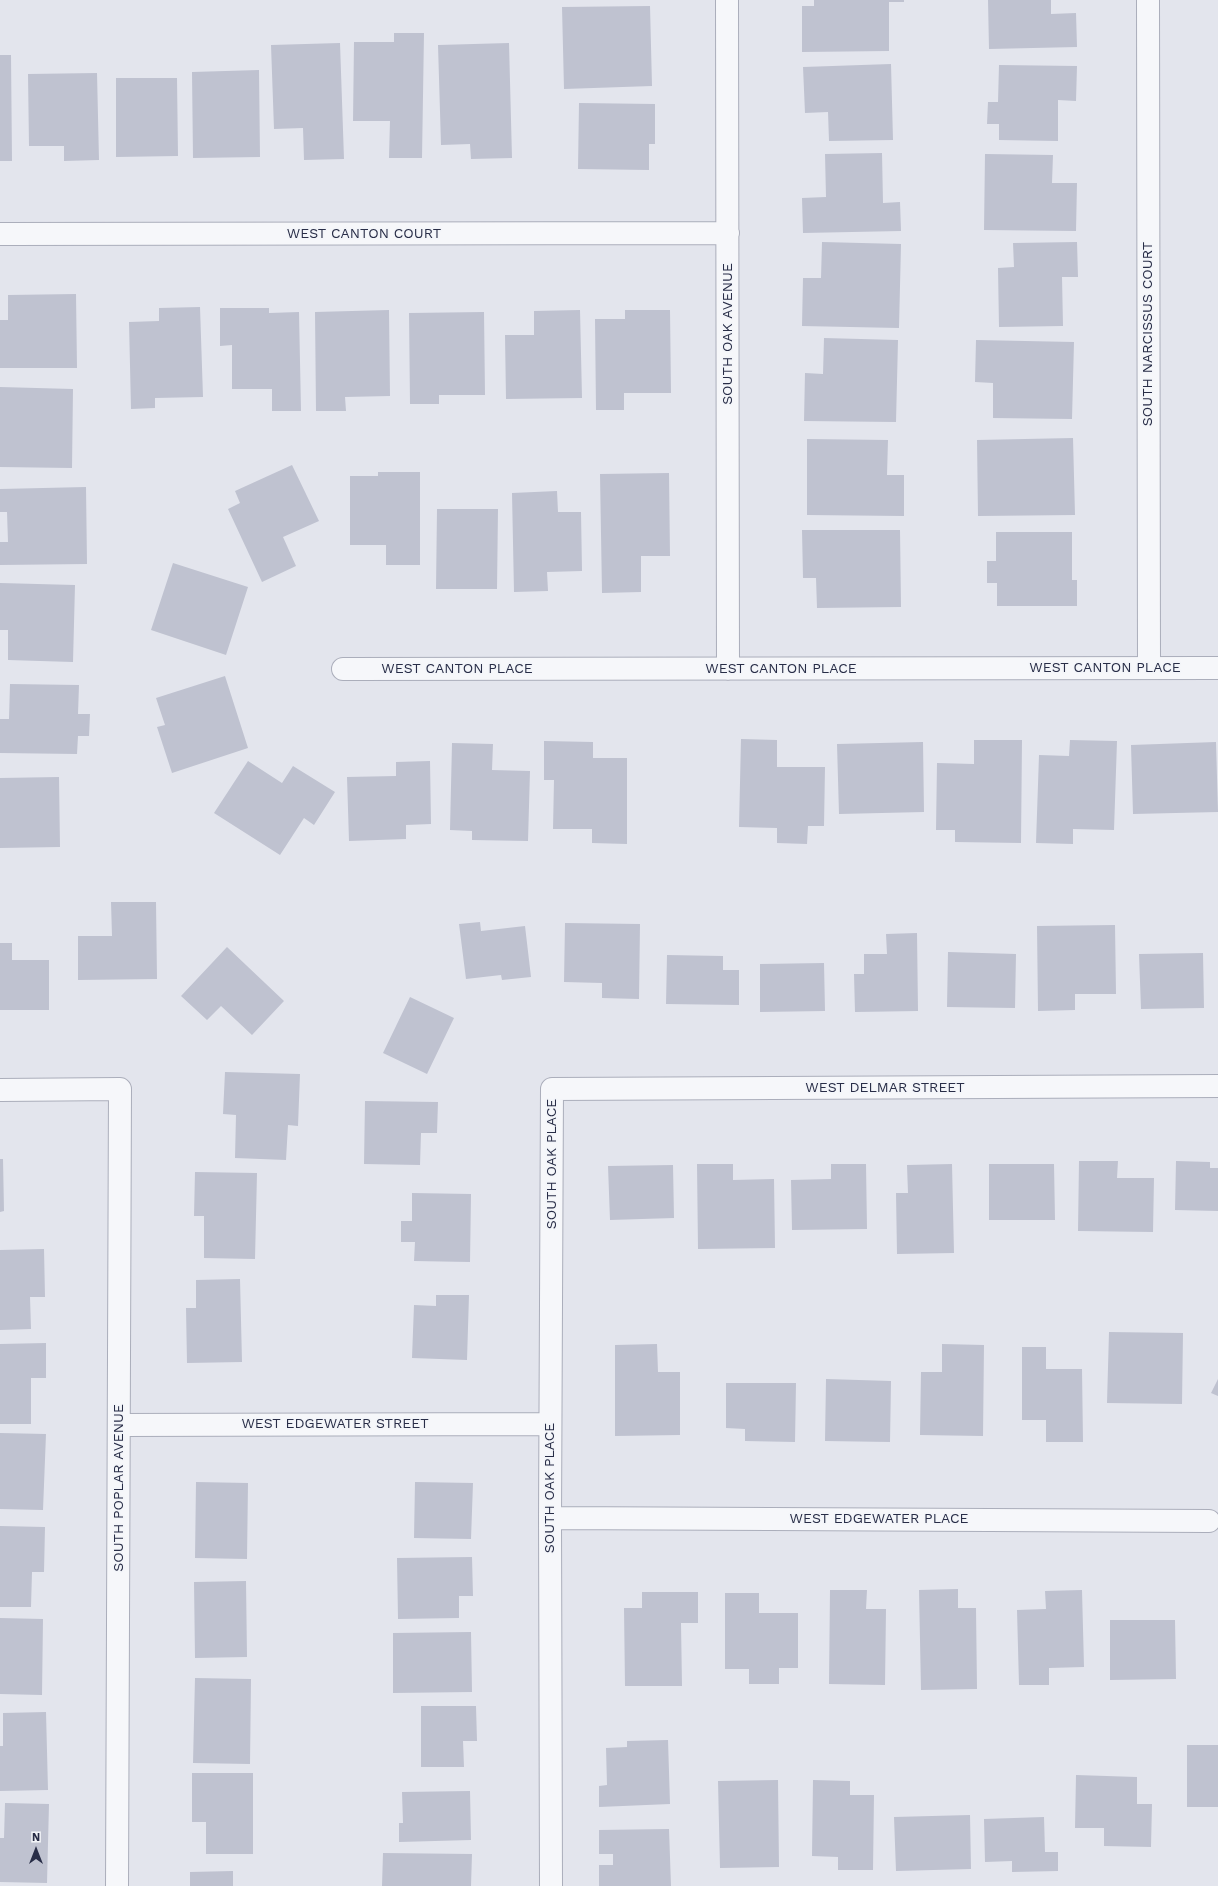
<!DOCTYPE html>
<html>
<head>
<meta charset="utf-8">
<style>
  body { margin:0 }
  #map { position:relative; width:1218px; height:1886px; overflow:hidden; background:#e3e5ed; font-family:"Work Sans",sans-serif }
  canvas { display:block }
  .north { position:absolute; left:16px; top:1830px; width:40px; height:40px; -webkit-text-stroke:3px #f3f5f9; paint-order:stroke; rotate:0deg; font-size:11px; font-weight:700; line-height:16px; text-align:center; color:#282d47 }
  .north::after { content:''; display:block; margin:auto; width:14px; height:18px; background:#282d47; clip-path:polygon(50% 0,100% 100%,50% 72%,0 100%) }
</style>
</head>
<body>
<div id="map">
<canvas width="1218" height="1886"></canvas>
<div class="north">N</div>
</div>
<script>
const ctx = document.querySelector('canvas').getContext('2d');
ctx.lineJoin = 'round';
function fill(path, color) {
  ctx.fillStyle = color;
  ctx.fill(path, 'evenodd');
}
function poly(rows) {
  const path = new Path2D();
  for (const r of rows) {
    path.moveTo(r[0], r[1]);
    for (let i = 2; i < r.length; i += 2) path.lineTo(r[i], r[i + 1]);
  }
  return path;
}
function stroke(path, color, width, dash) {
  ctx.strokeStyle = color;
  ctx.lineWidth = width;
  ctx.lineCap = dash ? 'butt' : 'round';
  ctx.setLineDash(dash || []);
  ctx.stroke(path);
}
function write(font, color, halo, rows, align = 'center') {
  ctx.font = font + ' "Work Sans",sans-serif';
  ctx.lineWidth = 3;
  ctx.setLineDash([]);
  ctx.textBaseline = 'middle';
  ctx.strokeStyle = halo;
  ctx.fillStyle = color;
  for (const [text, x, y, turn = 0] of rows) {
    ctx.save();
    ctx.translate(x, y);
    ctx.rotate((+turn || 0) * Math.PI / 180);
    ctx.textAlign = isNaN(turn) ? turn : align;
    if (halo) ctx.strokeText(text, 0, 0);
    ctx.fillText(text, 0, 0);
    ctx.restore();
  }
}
fill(poly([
  [814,0,904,0,904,2,889,2,889,51,802,52,802,6,814,6],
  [988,0,1051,0,1051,14,1076,13,1077,47,989,49],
  [650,6,652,86,564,89,562,7],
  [394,33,424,33,422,158,389,158,390,121,353,121,354,42,394,42],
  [340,43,344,159,304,160,303,128,274,129,271,45],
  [509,43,512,158,471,159,470,144,441,145,438,45],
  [0,55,11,55,12,161,0,161],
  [891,64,893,140,829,141,828,112,805,113,803,67],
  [999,65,1077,66,1076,101,1058,100,1058,141,999,140,999,124,987,124,988,102,998,102],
  [259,70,260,157,193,158,192,72],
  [97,73,99,160,64,161,64,146,29,146,28,74],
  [116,78,177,78,178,156,116,157],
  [579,103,655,104,655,144,649,144,649,170,578,169],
  [882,153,883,203,900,202,901,231,803,233,802,198,826,197,825,154],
  [985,154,1053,155,1052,183,1077,183,1076,231,984,230],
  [822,242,901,244,899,328,802,326,803,278,821,278],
  [1077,242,1078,277,1062,277,1063,326,999,327,998,268,1014,267,1013,243],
  [76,294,77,368,0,368,0,320,8,320,8,295],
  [200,307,203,397,155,398,155,408,131,409,129,322,159,321,159,308],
  [220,308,269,308,269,313,299,312,301,411,272,411,272,389,232,389,232,345,220,346],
  [389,310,390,396,345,397,346,411,316,411,315,312],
  [580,310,582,398,506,399,505,335,534,335,534,311],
  [625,310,670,310,671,393,624,393,624,410,596,410,595,319,625,319],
  [484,312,485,395,439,395,439,404,410,404,409,313],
  [824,338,898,340,896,422,804,421,805,373,823,374],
  [976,340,1074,342,1072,419,993,418,993,383,975,382],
  [0,387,73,389,72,468,0,467],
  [1073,438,1075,515,978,516,977,440],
  [807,439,888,440,887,475,904,475,904,516,807,515],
  [292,465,319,521,283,537,296,566,262,582,228,509,240,503,235,491],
  [378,472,420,472,420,565,386,565,386,545,350,545,350,476,378,476],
  [669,473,670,556,641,556,641,592,602,593,600,474],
  [86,487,87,564,0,565,0,542,8,542,7,512,0,512,0,489],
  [557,491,558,512,581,512,582,571,547,572,548,591,514,592,512,493],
  [437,509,498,509,497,589,436,589],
  [802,530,900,530,901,607,817,608,816,578,803,578],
  [996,532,1072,532,1072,580,1077,580,1077,606,997,606,997,583,987,583,987,561,996,561],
  [173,563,248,587,226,655,151,630],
  [0,583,75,585,73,662,8,660,8,630,0,630],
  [225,676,248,748,172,773,157,727,165,725,156,698],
  [10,684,79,685,78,714,90,714,89,736,78,736,77,754,0,753,0,719,9,719],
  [741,739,777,740,777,767,825,767,824,826,808,826,807,844,777,843,777,828,739,827],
  [974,740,1022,740,1021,843,955,842,955,830,936,830,937,763,974,764],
  [1070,740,1117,741,1114,830,1073,829,1073,844,1036,843,1039,755,1069,756],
  [544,741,593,742,593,758,627,758,627,844,592,843,592,829,553,829,554,780,544,780],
  [923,742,924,812,839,814,837,744],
  [1216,742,1218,812,1133,814,1131,745],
  [452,743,493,744,492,770,530,771,528,841,472,840,472,831,450,830],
  [248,761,282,783,293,766,335,792,314,825,304,818,280,855,214,813],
  [430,761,431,824,406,825,406,839,349,841,347,777,396,776,396,762],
  [59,777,60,847,0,848,0,778],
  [111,902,156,902,157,979,78,980,78,936,112,936],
  [480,922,481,931,525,926,531,977,502,980,501,975,466,979,459,924],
  [565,923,640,924,639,999,602,998,602,983,564,982],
  [1115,925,1116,994,1075,994,1075,1010,1038,1011,1037,926],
  [917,933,918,1011,855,1012,854,974,864,974,864,954,887,954,886,934],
  [0,943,12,943,12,960,49,960,49,1010,0,1010],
  [227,947,284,1001,252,1035,221,1006,207,1020,181,996],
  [948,952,1016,954,1015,1008,947,1007],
  [1203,953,1204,1008,1141,1009,1139,954],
  [667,955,723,956,723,970,739,970,739,1005,666,1004],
  [824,963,825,1011,760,1012,760,964],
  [410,997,454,1018,427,1074,383,1053],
  [225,1072,300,1074,298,1126,288,1125,286,1160,235,1158,236,1115,223,1114],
  [365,1101,438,1102,437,1133,421,1133,420,1165,364,1164],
  [0,1159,3,1159,4,1211,0,1212],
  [1079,1161,1118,1161,1117,1178,1154,1178,1153,1232,1078,1231],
  [1176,1161,1210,1162,1210,1168,1218,1168,1218,1211,1175,1210],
  [697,1164,733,1164,733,1180,774,1179,775,1248,698,1249],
  [831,1164,866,1164,867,1229,792,1230,791,1180,831,1179],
  [952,1164,954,1253,897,1254,896,1193,908,1193,907,1165],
  [989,1164,1054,1164,1055,1220,989,1220],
  [673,1165,674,1218,610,1220,608,1166],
  [195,1172,257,1173,255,1259,204,1258,204,1216,194,1216],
  [412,1193,471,1194,470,1262,414,1261,415,1242,401,1242,401,1221,412,1221],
  [44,1249,45,1297,30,1297,31,1329,0,1330,0,1250],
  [240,1279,242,1362,187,1363,186,1308,196,1308,196,1280],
  [436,1295,469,1295,467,1360,412,1358,414,1305,436,1306],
  [1109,1332,1183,1333,1182,1404,1107,1403],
  [46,1343,46,1378,31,1378,31,1424,0,1424,0,1344],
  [657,1344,658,1372,680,1372,680,1435,615,1436,615,1345],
  [942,1344,984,1345,983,1436,920,1435,921,1372,942,1372],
  [1022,1347,1046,1347,1046,1369,1082,1369,1083,1442,1046,1442,1046,1420,1022,1420],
  [826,1379,891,1381,890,1442,825,1441],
  [1218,1379,1218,1396,1211,1393],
  [726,1383,796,1383,795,1442,745,1441,745,1429,726,1428],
  [0,1433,46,1434,43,1510,0,1509],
  [196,1482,248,1483,247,1559,195,1558],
  [415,1482,473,1483,471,1539,414,1538],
  [0,1526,45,1527,44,1572,32,1572,31,1607,0,1607],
  [472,1557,473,1596,459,1596,459,1618,398,1619,397,1558],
  [246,1581,247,1657,195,1658,194,1582],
  [958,1589,958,1608,976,1608,977,1689,921,1690,919,1590],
  [830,1590,867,1590,866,1609,886,1609,885,1685,829,1684],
  [1082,1590,1084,1667,1049,1668,1049,1685,1019,1685,1017,1610,1046,1609,1045,1591],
  [642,1592,698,1592,698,1623,681,1623,682,1686,625,1686,624,1608,642,1608],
  [725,1593,759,1593,759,1613,798,1613,798,1668,779,1668,779,1684,749,1684,749,1669,725,1669],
  [0,1618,43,1619,42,1695,0,1694],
  [1110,1620,1175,1620,1176,1679,1110,1680],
  [471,1632,472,1692,393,1693,393,1633],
  [195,1678,251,1679,250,1764,193,1763],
  [421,1706,476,1706,477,1741,463,1741,464,1767,421,1767],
  [46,1712,48,1790,0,1791,0,1746,3,1746,3,1713],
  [668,1740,670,1804,599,1807,599,1786,607,1785,606,1748,627,1747,627,1741],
  [1187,1745,1218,1745,1218,1807,1187,1807],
  [192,1773,253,1773,253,1854,206,1854,206,1822,192,1822],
  [1076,1775,1137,1777,1137,1804,1152,1804,1151,1847,1104,1846,1104,1828,1075,1828],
  [778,1780,779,1867,720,1868,718,1781],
  [813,1780,850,1781,850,1795,874,1795,873,1870,838,1870,838,1857,812,1856],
  [470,1791,471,1840,399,1842,399,1823,403,1823,402,1792],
  [5,1803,49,1804,47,1883,0,1882,0,1838,4,1838],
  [970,1815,971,1869,896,1871,894,1817],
  [1044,1817,1045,1852,1058,1852,1058,1871,1012,1872,1012,1861,985,1862,984,1819],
  [669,1829,671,1886,599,1886,599,1865,613,1865,613,1854,599,1854,599,1830],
  [383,1853,472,1854,471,1886,382,1886],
  [233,1871,233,1886,190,1886,190,1872]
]), '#bfc2d0');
const street = poly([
  [727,0,728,669],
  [1148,0,1149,668],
  [0,234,728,233],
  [343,669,1218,668],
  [0,1090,120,1089,117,1886],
  [119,1425,550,1424],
  [550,1518,1209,1521],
  [551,1886,550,1518,552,1089,1218,1086]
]);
stroke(street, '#abaebb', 24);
stroke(street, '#f6f7fa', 22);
write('14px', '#282d47', '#f3f5f9', [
  ["WEST CANTON COURT",364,234],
  ["SOUTH OAK AVENUE",728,334,-90],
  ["SOUTH NARCISSUS COURT",1148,334,-90],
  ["WEST CANTON PLACE",1105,668],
  ["WEST CANTON PLACE",457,669],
  ["WEST CANTON PLACE",781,669],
  ["WEST DELMAR STREET",885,1088],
  ["SOUTH OAK PLACE",552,1164,-90],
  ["WEST EDGEWATER STREET",335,1424],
  ["SOUTH POPLAR AVENUE",119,1488,-90],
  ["SOUTH OAK PLACE",550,1488,-90],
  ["WEST EDGEWATER PLACE",879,1519]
]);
</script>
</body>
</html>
